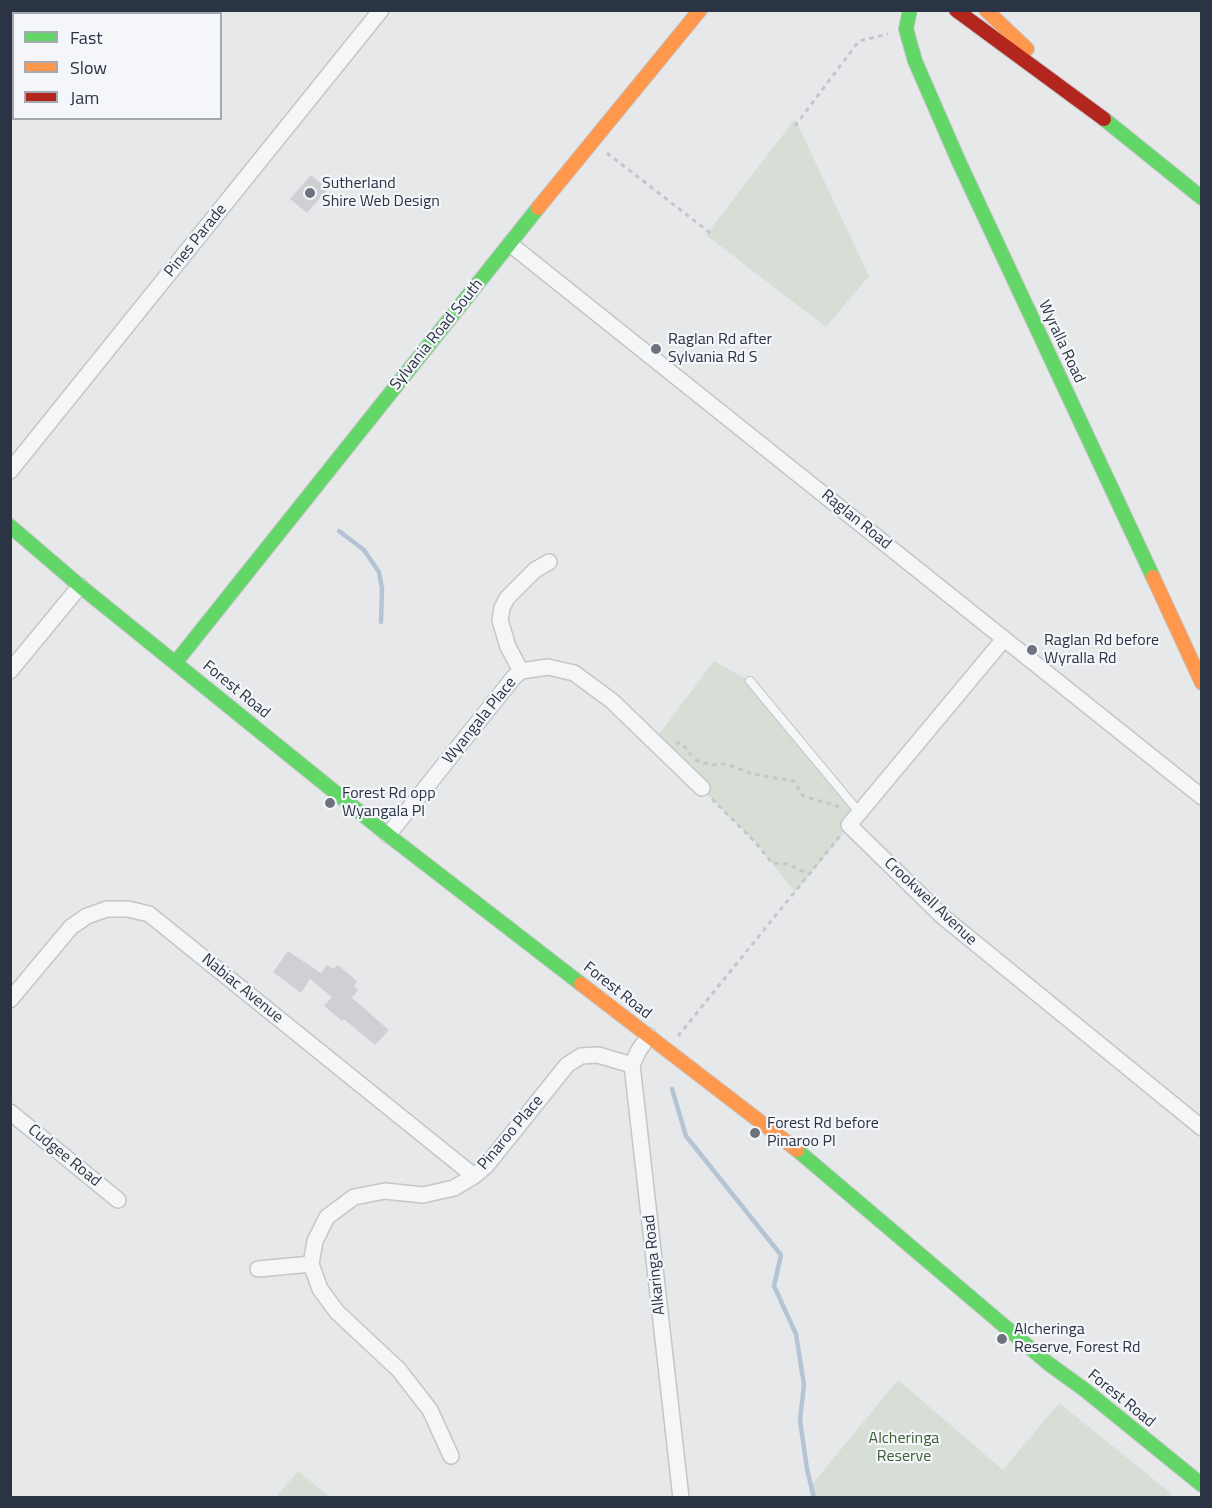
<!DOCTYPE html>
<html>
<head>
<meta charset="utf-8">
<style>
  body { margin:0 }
  #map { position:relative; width:1212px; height:1508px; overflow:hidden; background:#e6e8ea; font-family:"Titillium Web",sans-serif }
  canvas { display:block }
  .frame { position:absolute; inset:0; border:12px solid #2b3445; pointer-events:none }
  .legend { position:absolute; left:12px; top:12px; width:210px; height:108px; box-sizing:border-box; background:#f4f6f9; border:2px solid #a4a8b1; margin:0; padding:8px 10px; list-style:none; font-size:18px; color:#2b3445 }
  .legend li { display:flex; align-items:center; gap:12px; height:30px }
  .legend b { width:30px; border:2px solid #a4a8b1 }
</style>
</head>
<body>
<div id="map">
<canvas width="1212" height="1508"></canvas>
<div class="frame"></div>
<ul class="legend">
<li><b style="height:8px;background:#63d668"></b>Fast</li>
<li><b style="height:8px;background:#ff974d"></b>Slow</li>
<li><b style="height:8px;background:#b3261e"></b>Jam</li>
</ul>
</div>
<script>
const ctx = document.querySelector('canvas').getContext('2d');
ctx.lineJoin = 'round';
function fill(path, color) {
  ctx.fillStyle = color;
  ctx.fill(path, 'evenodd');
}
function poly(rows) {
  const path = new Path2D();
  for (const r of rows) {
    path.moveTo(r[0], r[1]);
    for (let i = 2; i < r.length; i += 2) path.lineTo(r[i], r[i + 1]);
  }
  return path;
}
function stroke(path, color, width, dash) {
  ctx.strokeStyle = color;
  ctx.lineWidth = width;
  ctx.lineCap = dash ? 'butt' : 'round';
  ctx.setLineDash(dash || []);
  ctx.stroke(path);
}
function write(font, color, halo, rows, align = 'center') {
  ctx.font = font + ' "Titillium Web",sans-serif';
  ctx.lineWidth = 4.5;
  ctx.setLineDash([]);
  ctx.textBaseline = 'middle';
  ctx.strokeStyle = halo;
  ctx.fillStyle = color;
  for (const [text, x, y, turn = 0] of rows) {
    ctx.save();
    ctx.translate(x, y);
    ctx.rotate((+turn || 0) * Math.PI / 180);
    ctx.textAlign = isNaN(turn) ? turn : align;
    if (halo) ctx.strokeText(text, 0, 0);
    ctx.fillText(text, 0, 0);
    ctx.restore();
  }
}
fill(poly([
  [795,119,869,276,826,327,706,235],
  [714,661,750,681,860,814,795,892,756,843,654,741],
  [898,1380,1003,1470,1059,1403,1172,1494,1169,1498,810,1497,809,1488],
  [298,1471,330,1497,276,1497]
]), '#d6ded6');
stroke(poly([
  [339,531,364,550,379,572,382,589,381,622],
  [672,1089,686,1136,781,1255,774,1286,796,1334,804,1385,800,1420,807,1469,814,1498]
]), '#b4c4d5', 4.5);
fill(poly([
  [311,175,328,189,307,213,290,199],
  [288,951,321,973,327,965,333,969,338,965,357,981,354,986,358,990,352,998,389,1030,375,1045,344,1019,342,1021,324,1006,332,997,310,979,301,993,273,972]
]), '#ced0d3');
const lane = poly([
  [750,681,859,812]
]);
const street = poly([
  [70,14,72,10],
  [10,87,14,83],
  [510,244,1202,797],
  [10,471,381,10],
  [1004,639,849,825,942,916,1202,1128],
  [10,671,80,586],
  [521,671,508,647,500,620,502,608,507,598,535,570,549,562],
  [388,835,514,677,521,671,548,667,574,673,612,701,702,788],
  [10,1000,71,927,87,916,107,909,128,909,149,914,474,1176],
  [649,1036,639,1050,632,1065,681,1498],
  [10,1112,118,1200],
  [258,1269,311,1264],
  [451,1456,430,1410,399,1370,337,1312,320,1289,311,1264,315,1241,327,1217,354,1197,385,1191,423,1195,454,1188,474,1176,486,1166,567,1065,581,1056,598,1055,632,1065]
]);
const fast = poly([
  [910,10,906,29,915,61,959,162,1153,577],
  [1104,119,1202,198],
  [10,526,80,586,388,835,581,984],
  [176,662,538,208],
  [797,1150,1049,1364,1085,1390,1202,1485]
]);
const slow = poly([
  [986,10,1027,49],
  [538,208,700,10],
  [1153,577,1202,683],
  [581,984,797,1150]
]);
const jam = poly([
  [956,10,1104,119]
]);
stroke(lane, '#c4c6c8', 10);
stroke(street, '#c4c6c8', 18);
stroke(fast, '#c4c6c8', 16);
stroke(slow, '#c4c6c8', 16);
stroke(jam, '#c4c6c8', 16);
stroke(poly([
  [795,126,859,41,888,34],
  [607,153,713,235],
  [676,743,682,743,691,755],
  [695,760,710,765,726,764,753,774,794,781,803,796,840,807],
  [712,799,756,843,772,863,787,864,809,874],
  [678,1036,840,836]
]), '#c5c6ca', 3, [4.5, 4.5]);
stroke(lane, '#f5f6f7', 8);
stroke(street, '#f5f6f7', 15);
stroke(fast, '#63d668', 14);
stroke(slow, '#ff974d', 14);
stroke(jam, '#b3261e', 14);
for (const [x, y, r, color] of [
  [310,193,6,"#6c737f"],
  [656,349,6,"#6c737f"],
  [1032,650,6,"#6c737f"],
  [330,803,6,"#6c737f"],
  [755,1133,6,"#6c737f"],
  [1002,1339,6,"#6c737f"]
]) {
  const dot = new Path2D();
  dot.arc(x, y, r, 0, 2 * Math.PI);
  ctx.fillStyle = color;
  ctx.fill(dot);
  stroke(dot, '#f4f6f9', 2);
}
write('16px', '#2b3445', '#f4f6f9', [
  ["Sutherland",322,184],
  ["Shire Web Design",322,202],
  ["Raglan Rd after",668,340],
  ["Sylvania Rd S",668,358],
  ["Raglan Rd before",1044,641],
  ["Wyralla Rd",1044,659],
  ["Forest Rd opp",342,794],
  ["Wyangala Pl",342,812],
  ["Forest Rd before",767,1124],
  ["Pinaroo Pl",767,1142],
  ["Alcheringa",1014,1330],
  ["Reserve, Forest Rd",1014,1348]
], 'left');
write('16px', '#2b3445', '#f4f6f9', [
  ["Pines Parade",196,241,-51],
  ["Sylvania Road South",437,335,-51],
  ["Wyralla Road",1061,342,65],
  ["Raglan Road",856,520,39],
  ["Forest Road",236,690,39],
  ["Wyangala Place",480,721,-51],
  ["Crookwell Avenue",930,902,43],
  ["Nabiac Avenue",242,989,39],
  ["Forest Road",617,991,38],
  ["Pinaroo Place",511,1133,-50],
  ["Cudgee Road",64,1156,39],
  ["Alkaringa Road",655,1265,-96],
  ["Forest Road",1121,1399,39]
]);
write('16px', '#3f6138', '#f4f6f9', [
  ["Alcheringa",904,1439],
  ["Reserve",904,1457]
]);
</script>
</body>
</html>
